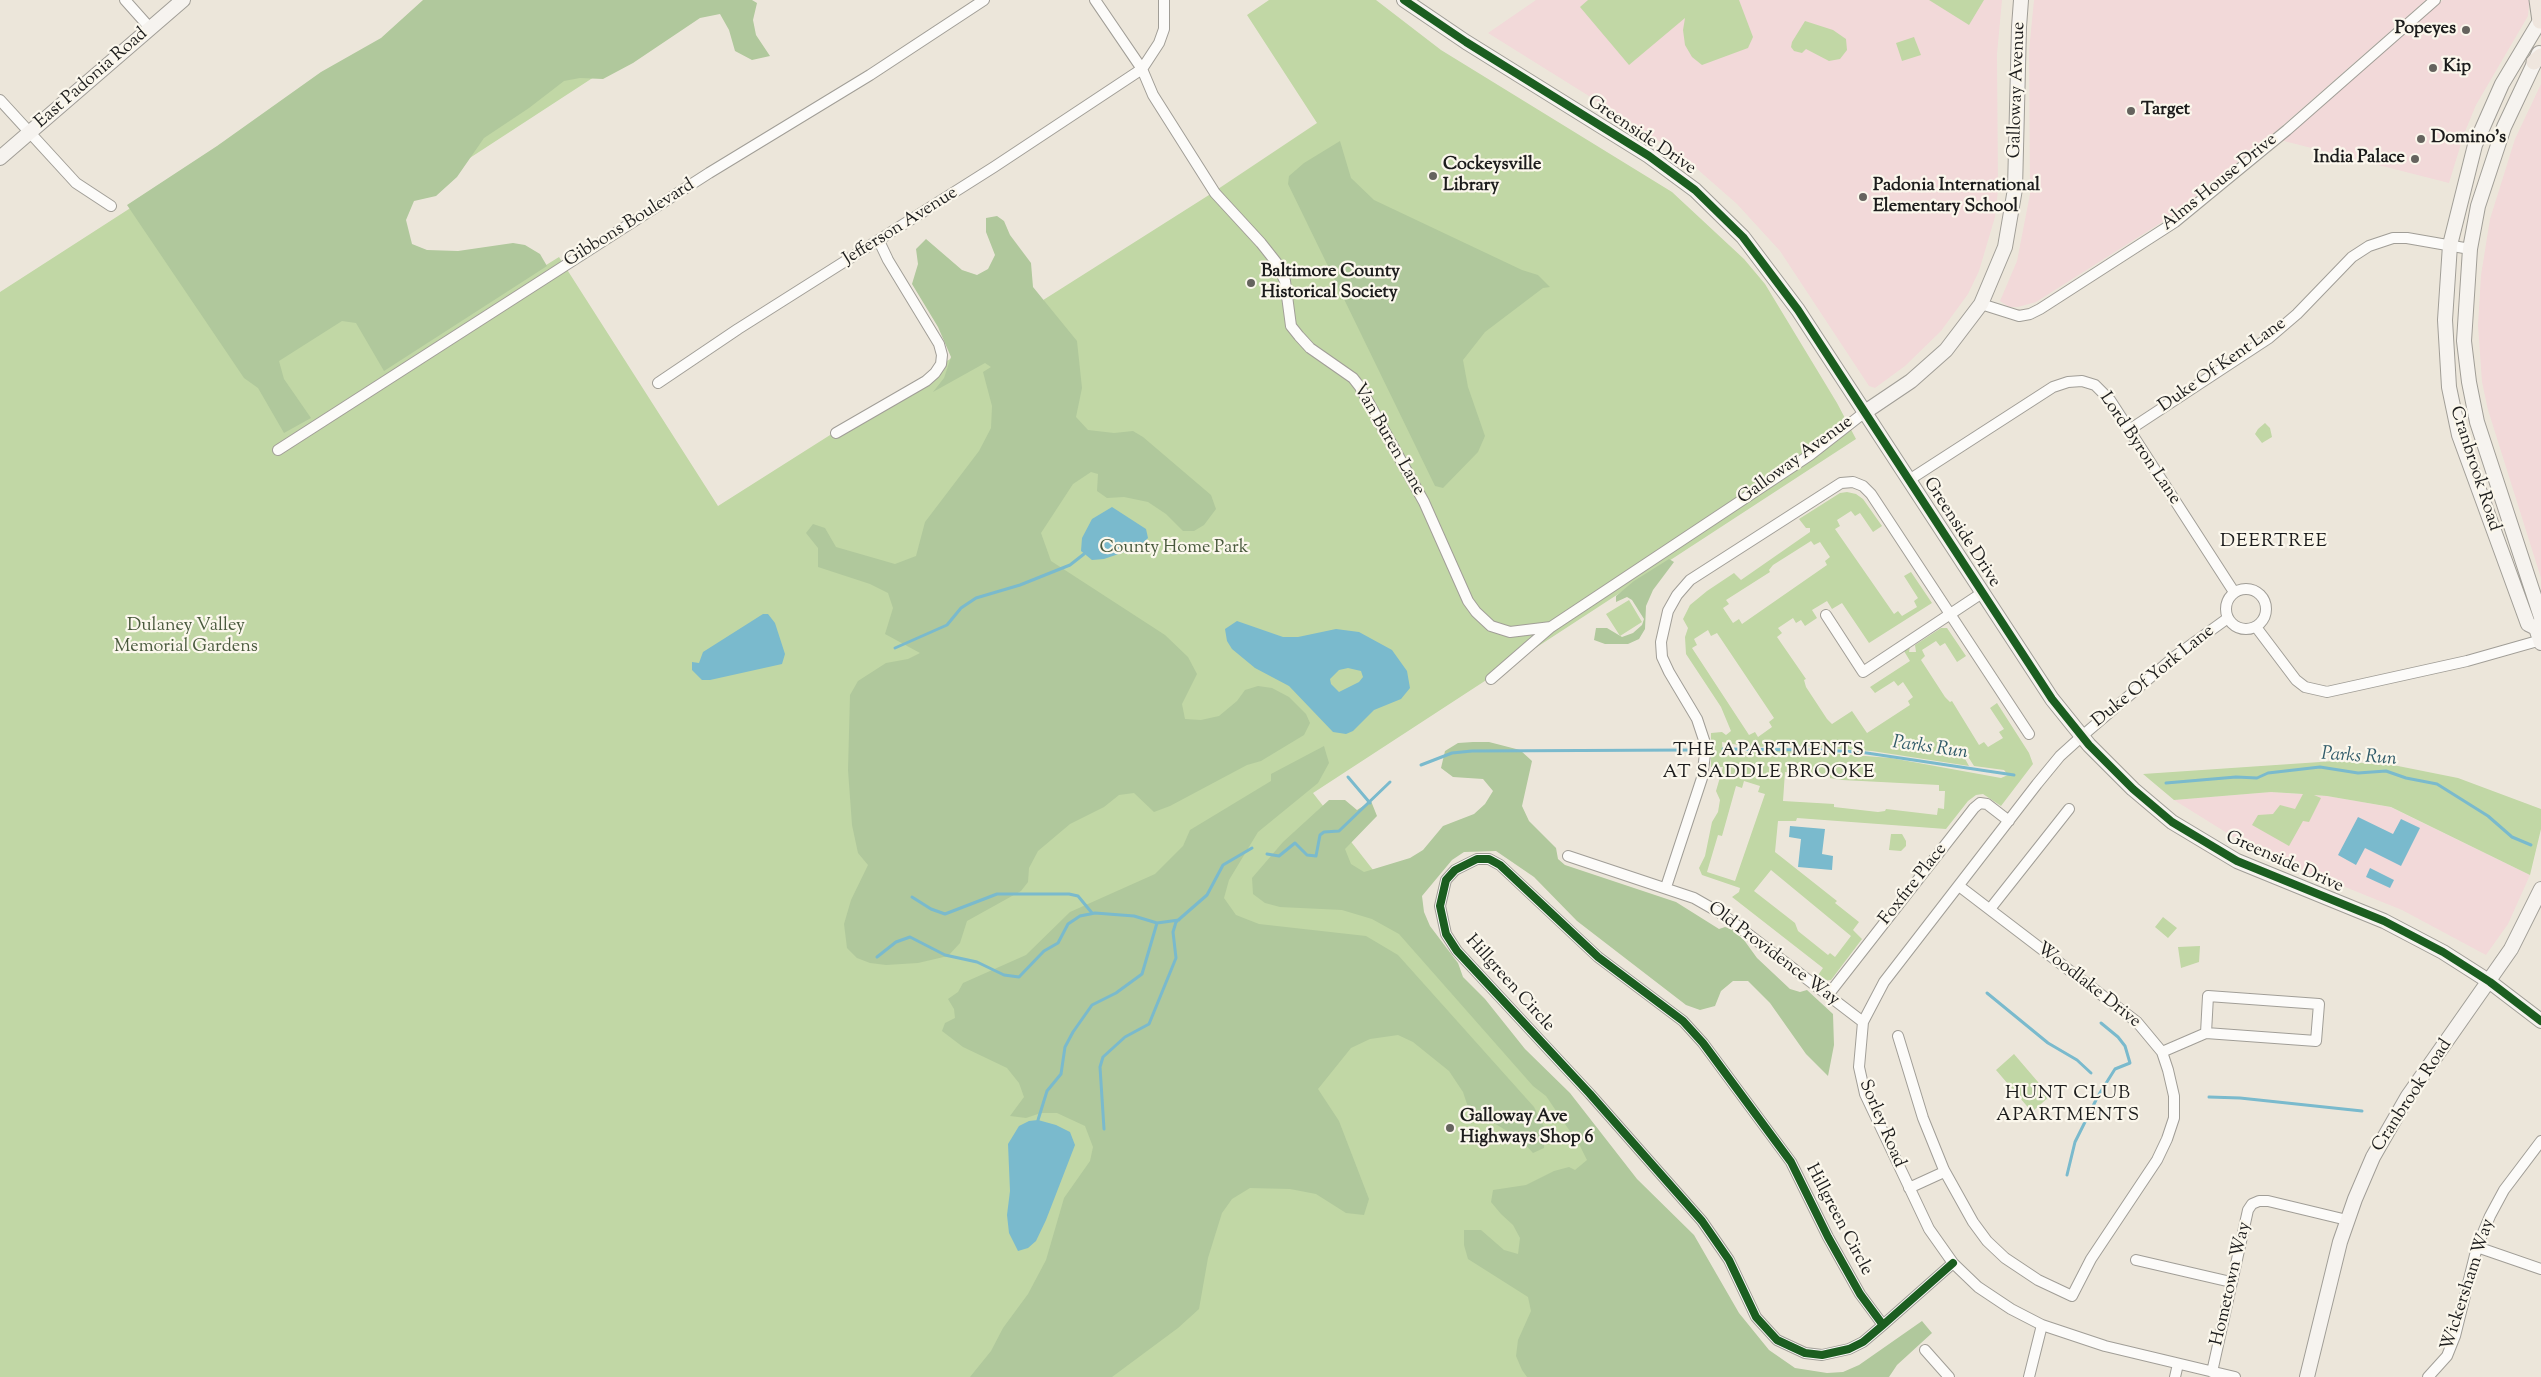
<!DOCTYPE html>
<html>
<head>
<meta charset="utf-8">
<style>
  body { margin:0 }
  canvas { display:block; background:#ece6da }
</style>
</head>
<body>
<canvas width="2541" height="1377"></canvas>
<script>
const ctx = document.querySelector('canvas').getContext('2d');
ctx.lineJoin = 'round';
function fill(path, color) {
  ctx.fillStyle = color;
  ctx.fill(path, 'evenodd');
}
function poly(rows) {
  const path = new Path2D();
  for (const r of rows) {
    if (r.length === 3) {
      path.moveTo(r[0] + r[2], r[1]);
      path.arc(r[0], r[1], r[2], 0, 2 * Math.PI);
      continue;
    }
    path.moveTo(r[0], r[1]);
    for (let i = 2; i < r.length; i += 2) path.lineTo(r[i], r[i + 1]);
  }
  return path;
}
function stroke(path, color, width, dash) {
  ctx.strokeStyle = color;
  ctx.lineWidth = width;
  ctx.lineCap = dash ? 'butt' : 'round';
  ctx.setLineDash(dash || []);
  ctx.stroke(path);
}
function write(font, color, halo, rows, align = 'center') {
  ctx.font = font + ' "Sorts Mill Goudy",serif';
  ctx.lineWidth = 4.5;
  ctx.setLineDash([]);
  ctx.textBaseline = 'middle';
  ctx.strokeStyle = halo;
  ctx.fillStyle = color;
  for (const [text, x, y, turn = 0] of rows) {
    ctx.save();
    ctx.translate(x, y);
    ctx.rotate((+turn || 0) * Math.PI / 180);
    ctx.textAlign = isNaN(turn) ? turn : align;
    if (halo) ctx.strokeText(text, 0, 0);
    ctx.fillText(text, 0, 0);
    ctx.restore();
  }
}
fill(poly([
  [1536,0,2002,0,1997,54,1998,190,1995,217,1979,271,1968,294,1941,331,1905,366,1875,388,1869,386,1780,251,1737,204,1688,161,1637,126,1488,33],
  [2034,0,2426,0,2282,126,2170,217,2036,302,2018,307,2009,307,2000,301,2017,261,2030,194,2029,51],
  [2443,0,2529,0,2529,5,2528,16,2476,105,2464,134,2449,183,2280,140],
  [2541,84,2541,578,2488,410,2482,382,2478,325,2481,275,2490,219,2515,139],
  [2271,792,2327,796,2390,807,2530,875,2508,924,2486,955,2402,910,2256,851,2174,800]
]), '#f2d9d9');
fill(poly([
  [1269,0,1376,0,1441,50,1672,192,1744,259,1765,284,1837,403,1856,439,1313,793,1769,1377,0,1377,0,292,132,207,512,44,680,21,370,223,474,310,559,257,718,506,1209,195,1317,123,1247,15],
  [1588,0,1739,0,1753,37,1748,48,1702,65,1692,57,1685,45,1683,30,1685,18,1629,65,1580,7],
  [1929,0,1984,0,1969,25],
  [1805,21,1833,30,1846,39,1847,50,1840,59,1829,61,1806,49,1802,53,1794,51,1791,47,1792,42],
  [1914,37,1921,55,1902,61,1896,43],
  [2265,423,2270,428,2272,437,2262,443,2255,434,2258,429],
  [1847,492,1856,494,1863,499,1882,526,1873,532,1860,513,1855,516,1851,511,1837,520,1840,526,1835,529,1894,614,1898,611,1902,616,1917,607,1914,601,1918,598,1904,576,1911,572,1932,603,1869,643,1842,603,1832,609,1827,601,1812,610,1817,618,1805,626,1801,620,1796,623,1793,618,1778,628,1782,633,1777,637,1806,679,1804,680,1806,687,1827,719,1832,724,1852,711,1867,733,1910,705,1908,701,1913,697,1903,682,1898,686,1894,681,1875,693,1870,687,1910,661,1904,651,1910,647,1909,652,1916,652,1915,645,1941,628,1947,628,1966,656,1957,662,1945,643,1940,646,1936,641,1922,650,1925,656,1921,660,1945,697,1950,702,1952,701,1979,745,1984,742,1988,747,2003,738,1999,732,2004,729,1990,708,1997,703,2029,753,2033,764,2001,806,1983,794,1976,795,1968,801,1946,829,1797,818,1796,821,1778,821,1775,852,1837,901,1835,903,1859,922,1853,930,1862,939,1831,980,1822,981,1816,978,1823,968,1732,897,1739,892,1740,888,1702,875,1699,868,1705,856,1712,822,1718,812,1720,800,1716,791,1723,767,1711,767,1711,733,1722,732,1726,735,1731,731,1721,707,1686,654,1685,637,1688,628,1683,619,1690,605,1707,591,1734,573,1741,580,1810,532,1810,528,1806,528,1799,519,1840,493],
  [1811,541,1814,545,1820,542,1830,557,1825,561,1827,565,1742,624,1739,619,1733,623,1723,608,1729,604,1726,600,1770,572,1769,570,1773,565],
  [1708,630,1711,636,1717,633,1774,718,1769,722,1772,727,1758,737,1755,732,1749,735,1692,648,1697,645,1694,639],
  [1722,742,1749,747,1797,746,1872,751,1969,766,1964,757,1967,755,1974,766,2004,770,2008,775,2001,778,1891,758,1801,751,1757,751,1723,756],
  [1785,772,1830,775,1830,778,1842,780,1939,785,1939,791,1945,791,1944,809,1938,808,1937,815,1886,809,1885,811,1878,812,1834,807,1834,804,1783,801],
  [1744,781,1760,786,1758,792,1765,794,1735,881,1707,872,1718,835,1722,836,1736,786,1742,788],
  [1771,870,1851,936,1835,957,1830,953,1828,955,1798,931,1795,923,1754,891],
  [1629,600,1642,622,1620,636,1606,614],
  [2335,761,2393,765,2458,778,2541,809,2541,829,2530,875,2391,807,2327,796,2314,795,2321,798,2309,822,2303,821,2289,846,2252,825,2258,815,2273,814,2280,805,2295,809,2303,794,2271,792,2174,800,2143,774],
  [1891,834,1902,834,1906,841,1906,846,1901,851,1889,850],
  [2163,917,2177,928,2168,938,2155,927],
  [2200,946,2199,962,2181,968,2178,947],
  [2014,1054,2050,1096,2032,1112,1996,1070]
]), '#c1d7a5');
fill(poly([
  [423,0,752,0,757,3,753,20,756,35,770,56,752,60,735,51,729,30,720,14,700,18,633,63,603,79,580,78,564,81,529,108,484,138,457,177,436,196,414,201,406,220,412,244,427,250,458,251,513,243,525,245,540,254,547,266,384,371,356,323,342,321,279,361,284,379,311,418,284,433,258,388,244,378,127,205,217,146,321,72,381,38],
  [1340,141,1351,178,1374,200,1522,270,1538,275,1550,287,1543,288,1485,332,1463,360,1468,387,1485,436,1478,452,1443,488,1435,486,1288,184,1289,176,1304,163],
  [997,216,1004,221,1010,235,1031,263,1033,287,1077,341,1082,388,1076,417,1088,430,1114,433,1133,431,1143,437,1211,495,1216,509,1204,525,1194,531,1183,531,1166,514,1148,502,1124,497,1107,498,1097,491,1098,474,1091,472,1073,484,1041,533,1051,561,1165,635,1188,657,1197,674,1182,704,1185,719,1201,720,1219,716,1237,701,1245,690,1258,686,1272,688,1289,697,1306,714,1310,723,1304,735,1261,761,1247,765,1170,806,1154,812,1134,793,1119,795,1104,807,1070,824,1038,851,1029,868,1028,882,1021,891,967,921,960,943,948,956,918,963,886,965,870,963,857,958,847,948,844,924,851,900,868,865,858,853,852,825,848,770,850,695,858,681,886,663,908,659,920,653,885,634,893,608,888,593,870,584,818,567,818,548,806,533,813,524,825,528,836,547,895,564,916,556,925,522,979,451,991,428,992,406,983,372,991,367,985,363,933,392,944,378,951,357,938,327,912,284,918,264,916,249,926,239,962,270,977,275,988,269,995,255,986,232,986,218],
  [1669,559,1674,562,1653,590,1646,606,1645,629,1639,639,1628,644,1605,644,1594,640,1596,628,1607,628,1622,637,1633,633,1642,625,1644,619,1632,600,1627,597,1616,602,1616,596,1634,581],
  [1473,742,1489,742,1520,750,1532,761,1522,806,1529,821,1556,848,1558,859,1565,865,1676,902,1719,929,1725,927,1731,929,1744,940,1757,958,1790,989,1800,992,1807,990,1833,1014,1834,1045,1828,1076,1806,1054,1770,1003,1748,981,1733,981,1721,991,1715,1006,1700,1010,1686,1005,1577,921,1534,877,1496,851,1464,852,1452,860,1422,896,1424,912,1430,926,1458,963,1463,977,1485,999,1525,1049,1570,1093,1637,1179,1694,1235,1739,1313,1769,1350,1795,1368,1827,1373,1843,1372,1859,1365,1922,1321,1932,1333,1897,1365,1889,1377,1527,1377,1522,1370,1516,1356,1518,1340,1531,1311,1528,1297,1468,1259,1464,1245,1464,1230,1481,1230,1504,1250,1518,1254,1520,1238,1513,1225,1501,1214,1491,1202,1493,1190,1526,1185,1554,1171,1569,1167,1575,1170,1587,1160,1580,1146,1546,1096,1533,1086,1399,934,1372,919,1342,910,1280,907,1265,903,1253,894,1252,878,1283,842,1329,800,1345,800,1357,810,1371,801,1377,816,1345,849,1351,864,1364,872,1410,858,1423,850,1443,826,1474,814,1485,804,1493,791,1483,779,1453,777,1441,768,1445,751,1458,743],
  [1324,746,1329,763,1318,783,1258,832,1229,880,1224,898,1236,915,1259,924,1366,936,1398,955,1534,1107,1545,1129,1544,1148,1533,1153,1520,1139,1468,1107,1463,1092,1449,1071,1413,1042,1398,1035,1370,1039,1351,1048,1318,1089,1339,1121,1369,1199,1364,1215,1346,1213,1316,1194,1290,1189,1250,1188,1232,1199,1222,1213,1208,1258,1199,1309,1178,1328,1112,1377,970,1377,991,1351,1003,1328,1028,1294,1046,1260,1064,1198,1090,1161,1093,1147,1085,1126,1057,1113,1041,1113,1026,1118,1010,1116,1024,1097,1019,1083,1007,1068,963,1047,942,1031,945,1023,955,1018,954,1009,948,999,958,992,963,983,1026,955,1070,912,1155,874,1183,846,1190,830,1271,781,1271,774]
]), '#b0c89c');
fill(poly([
  [1112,507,1146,529,1148,538,1139,547,1104,559,1092,560,1081,551,1082,538,1092,519],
  [763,614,768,614,775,623,785,654,782,664,710,680,702,680,692,670,692,662,699,663,703,652],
  [1237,621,1283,637,1298,637,1336,629,1359,632,1392,650,1407,671,1410,688,1401,699,1374,710,1353,731,1346,734,1333,732,1289,686,1255,668,1232,649,1227,641,1225,629],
  [1348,668,1361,671,1363,677,1359,682,1339,692,1331,684,1330,679,1339,670],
  [2358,817,2393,834,2401,819,2420,828,2401,866,2365,848,2356,865,2338,855],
  [1790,826,1825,829,1822,854,1833,856,1832,870,1798,867,1801,839,1789,837],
  [2370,868,2394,880,2390,888,2366,877],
  [1038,1120,1056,1125,1070,1132,1075,1145,1046,1220,1036,1241,1028,1248,1018,1251,1009,1233,1007,1215,1010,1191,1008,1144,1019,1126,1029,1121]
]), '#7abacd');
stroke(poly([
  [895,648,947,625,961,608,976,598,1020,585,1070,565,1084,554],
  [1723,749,1820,750,1860,752,2014,775],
  [1421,765,1452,753,1472,751,1689,750],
  [1348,777,1370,803],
  [2166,783,2236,777,2257,778,2268,773,2320,767,2358,773,2386,771,2406,778,2437,784,2488,816,2512,837,2531,845],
  [1267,854,1279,856,1295,843,1307,855,1316,856,1320,835,1324,832,1339,831,1390,782],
  [912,897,931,909,945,914,997,894,1069,894,1078,896,1092,913],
  [877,957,896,942,910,937,945,955,977,962,1004,975,1019,977,1044,951,1058,943,1068,924,1080,916,1095,913,1134,916,1157,923,1179,920],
  [1987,993,2048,1043,2077,1060,2091,1073],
  [2209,1097,2240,1098,2362,1111],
  [1038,1120,1047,1091,1061,1074,1065,1047,1073,1032,1092,1005,1116,993,1142,974,1157,923],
  [1104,1129,1100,1067,1103,1057,1125,1037,1149,1024,1176,958,1173,932,1176,922,1207,895,1223,865,1252,848],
  [2067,1175,2075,1142,2098,1096,2115,1069,2130,1063,2125,1046,2118,1037,2101,1023]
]), '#7abacd', 3);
const street = poly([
  [125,0,150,28],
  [1095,0,1142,69,1153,95,1215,193,1261,243,1276,262,1285,281,1291,326,1299,336,1310,348,1353,378,1360,387,1424,502,1468,601,1476,612,1491,626,1510,632,1551,627],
  [0,100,76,183,111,206],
  [1981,304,2019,316,2030,314,2040,309,2175,222,2287,130,2435,0],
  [658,383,738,329,994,167,1142,69,1159,43,1164,29,1164,0],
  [2129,430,2269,338,2297,314,2352,257,2369,246,2393,238,2407,238,2470,249],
  [836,433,926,381,935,373,941,364,942,355,939,344,888,260,879,241],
  [278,450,709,173,870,75,984,0],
  [1909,480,2053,387,2068,382,2082,381,2095,385,2110,400,2234,592],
  [2246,609,20],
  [1826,615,1863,672,1982,593],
  [2228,618,2174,657,2081,737,2060,756,2037,784,1884,982,1863,1022,1859,1067,1865,1094,1929,1229,1953,1263,1978,1287,2011,1309,2042,1325,2105,1346,2235,1377],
  [2256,627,2296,680,2305,687,2327,692,2467,661,2541,640],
  [1491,679,1551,627,1810,455,1865,412],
  [1568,856,1694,898,1722,914,1863,1022],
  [1666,887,1702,778,1706,746,1697,719,1669,672,1662,657,1661,642,1668,611,1677,595,1690,580,1841,483,1853,482,1863,486,1871,494,2029,734],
  [1990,909,2069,809],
  [1828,995,1974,808,1980,803,1987,804,2009,821],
  [1898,1036,1923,1118,1944,1170,1973,1222,1987,1241,2005,1258,2038,1280,2072,1296,2091,1259,2157,1160,2167,1139,2174,1118,2174,1096,2168,1070,2162,1052,2137,1022,1959,886],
  [2162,1052,2206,1033,2316,1041,2319,1004,2208,996,2206,1033],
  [1909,1188,1944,1172],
  [2477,1247,2541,1269],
  [2136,1260,2231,1282],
  [1883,1325,1860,1294,1828,1237,1791,1162,1703,1043,1683,1021,1598,957,1500,865,1489,859,1477,859,1455,870,1446,880,1440,906,1446,934,1457,951,1590,1094,1702,1221,1729,1260,1756,1317,1777,1340,1805,1353,1822,1355,1849,1349,1863,1342,1883,1325,1953,1263],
  [1925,1350,1949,1377],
  [2212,1372,2248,1210,2252,1204,2259,1201,2268,1201,2347,1220],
  [2029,1377,2042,1325],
  [2175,1377,2178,1364],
  [2428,1377,2447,1356,2455,1336,2477,1247,2490,1216,2504,1190,2541,1141]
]);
const secondary = poly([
  [1404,0,1466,42,1649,156,1695,190,1743,237,1798,310,2052,699,2089,745,2133,789,2172,822,2237,861,2384,921,2443,952,2490,982,2541,1021],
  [2541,19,2502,84,2475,145,2450,245,2445,320,2449,387,2459,435,2528,624,2536,628,2541,643],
  [2539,53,2504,127,2478,206,2470,249,2464,341,2469,382,2477,422,2541,617],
  [0,158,183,0],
  [1865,412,1911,381,1946,350,1981,304,2005,247,2015,189,2019,27,2021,0],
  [2307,1377,2340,1242,2355,1199,2373,1157,2408,1096,2511,949,2541,889]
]);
const primary = poly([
  [2537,0,2540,21],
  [2534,62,2541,56]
]);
stroke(street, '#a19e97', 12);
stroke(secondary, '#a19e97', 16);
stroke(primary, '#a19e97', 17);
stroke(street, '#fcfbf9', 10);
stroke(secondary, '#f6f3ef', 14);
stroke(primary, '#efe6de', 15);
stroke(poly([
  [1404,0,1466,42,1649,156,1695,190,1743,237,1798,310,2052,699,2089,745,2133,789,2172,822,2237,861,2384,921,2443,952,2490,982,2541,1021],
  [1883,1325,1860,1294,1828,1237,1791,1162,1703,1043,1683,1021,1598,957,1500,865,1489,859,1477,859,1455,870,1446,880,1440,906,1446,934,1457,951,1590,1094,1702,1221,1729,1260,1756,1317,1777,1340,1805,1353,1822,1355,1849,1349,1863,1342,1883,1325,1953,1263]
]), '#1b5e20', 8);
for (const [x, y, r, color] of [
  [2466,30,5,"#65635e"],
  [2433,68,5,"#65635e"],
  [2131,111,5,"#65635e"],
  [2421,139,5,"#65635e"],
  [2415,159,5,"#65635e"],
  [1433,176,5,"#65635e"],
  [1863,197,5,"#65635e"],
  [1251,283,5,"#65635e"],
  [1450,1128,5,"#65635e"]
]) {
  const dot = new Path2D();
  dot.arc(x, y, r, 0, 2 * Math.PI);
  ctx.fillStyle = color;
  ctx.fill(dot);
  stroke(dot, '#fbf7ec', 2);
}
write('bold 18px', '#1c1c1c', '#fbf7ec', [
  ["Popeyes",2456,30,"right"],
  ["Kip",2443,68],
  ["Target",2141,111],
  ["Domino's",2431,139],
  ["India Palace",2405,159,"right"],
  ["Cockeysville",1443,166],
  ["Library",1443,187],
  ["Padonia International",1873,187],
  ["Elementary School",1873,208],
  ["Baltimore County",1261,273],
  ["Historical Society",1261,294],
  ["Galloway Ave",1460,1118],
  ["Highways Shop 6",1460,1139]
], 'left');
write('18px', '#1c1c1c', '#fbf7ec', [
  ["East Padonia Road",92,79,-41],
  ["Galloway Avenue",2018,90,-88],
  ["Greenside Drive",1641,136,34],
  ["Alms House Drive",2220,183,-39],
  ["Gibbons Boulevard",630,224,-32],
  ["Jefferson Avenue",901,227,-32],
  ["Duke Of Kent Lane",2223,366,-35],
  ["Van Buren Lane",1388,440,60],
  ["Lord Byron Lane",2139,449,56],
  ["Galloway Avenue",1796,461,-36],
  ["Cranbrook Road",2474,469,72],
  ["Greenside Drive",1961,533,57],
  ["Duke Of York Lane",2154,677,-39],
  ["Greenside Drive",2284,863,24],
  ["Foxfire Place",1914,885,-52],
  ["Old Providence Way",1773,955,37],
  ["Hillgreen Circle",1509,984,48],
  ["Woodlake Drive",2088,986,38],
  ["Cranbrook Road",2413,1096,-57],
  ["Sorley Road",1881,1124,67],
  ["Hillgreen Circle",1838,1220,62],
  ["Hometown Way",2232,1284,-77],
  ["Wickersham Way",2469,1285,-72]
]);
write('18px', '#49593d', '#fbf7ec', [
  ["County Home Park",1174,549],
  ["Dulaney Valley",186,627],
  ["Memorial Gardens",186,648]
]);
ctx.letterSpacing = '1px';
write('19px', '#1c1c1c', '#fbf7ec', [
  ["DEERTREE",2274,543],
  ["THE APARTMENTS",1769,752],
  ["AT SADDLE BROOKE",1769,774],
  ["HUNT CLUB",2068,1095],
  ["APARTMENTS",2068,1117]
]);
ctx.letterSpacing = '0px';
write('italic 19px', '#305b69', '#fbf7ec', [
  ["Parks Run",1930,749,8],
  ["Parks Run",2359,758,4]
]);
</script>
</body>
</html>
